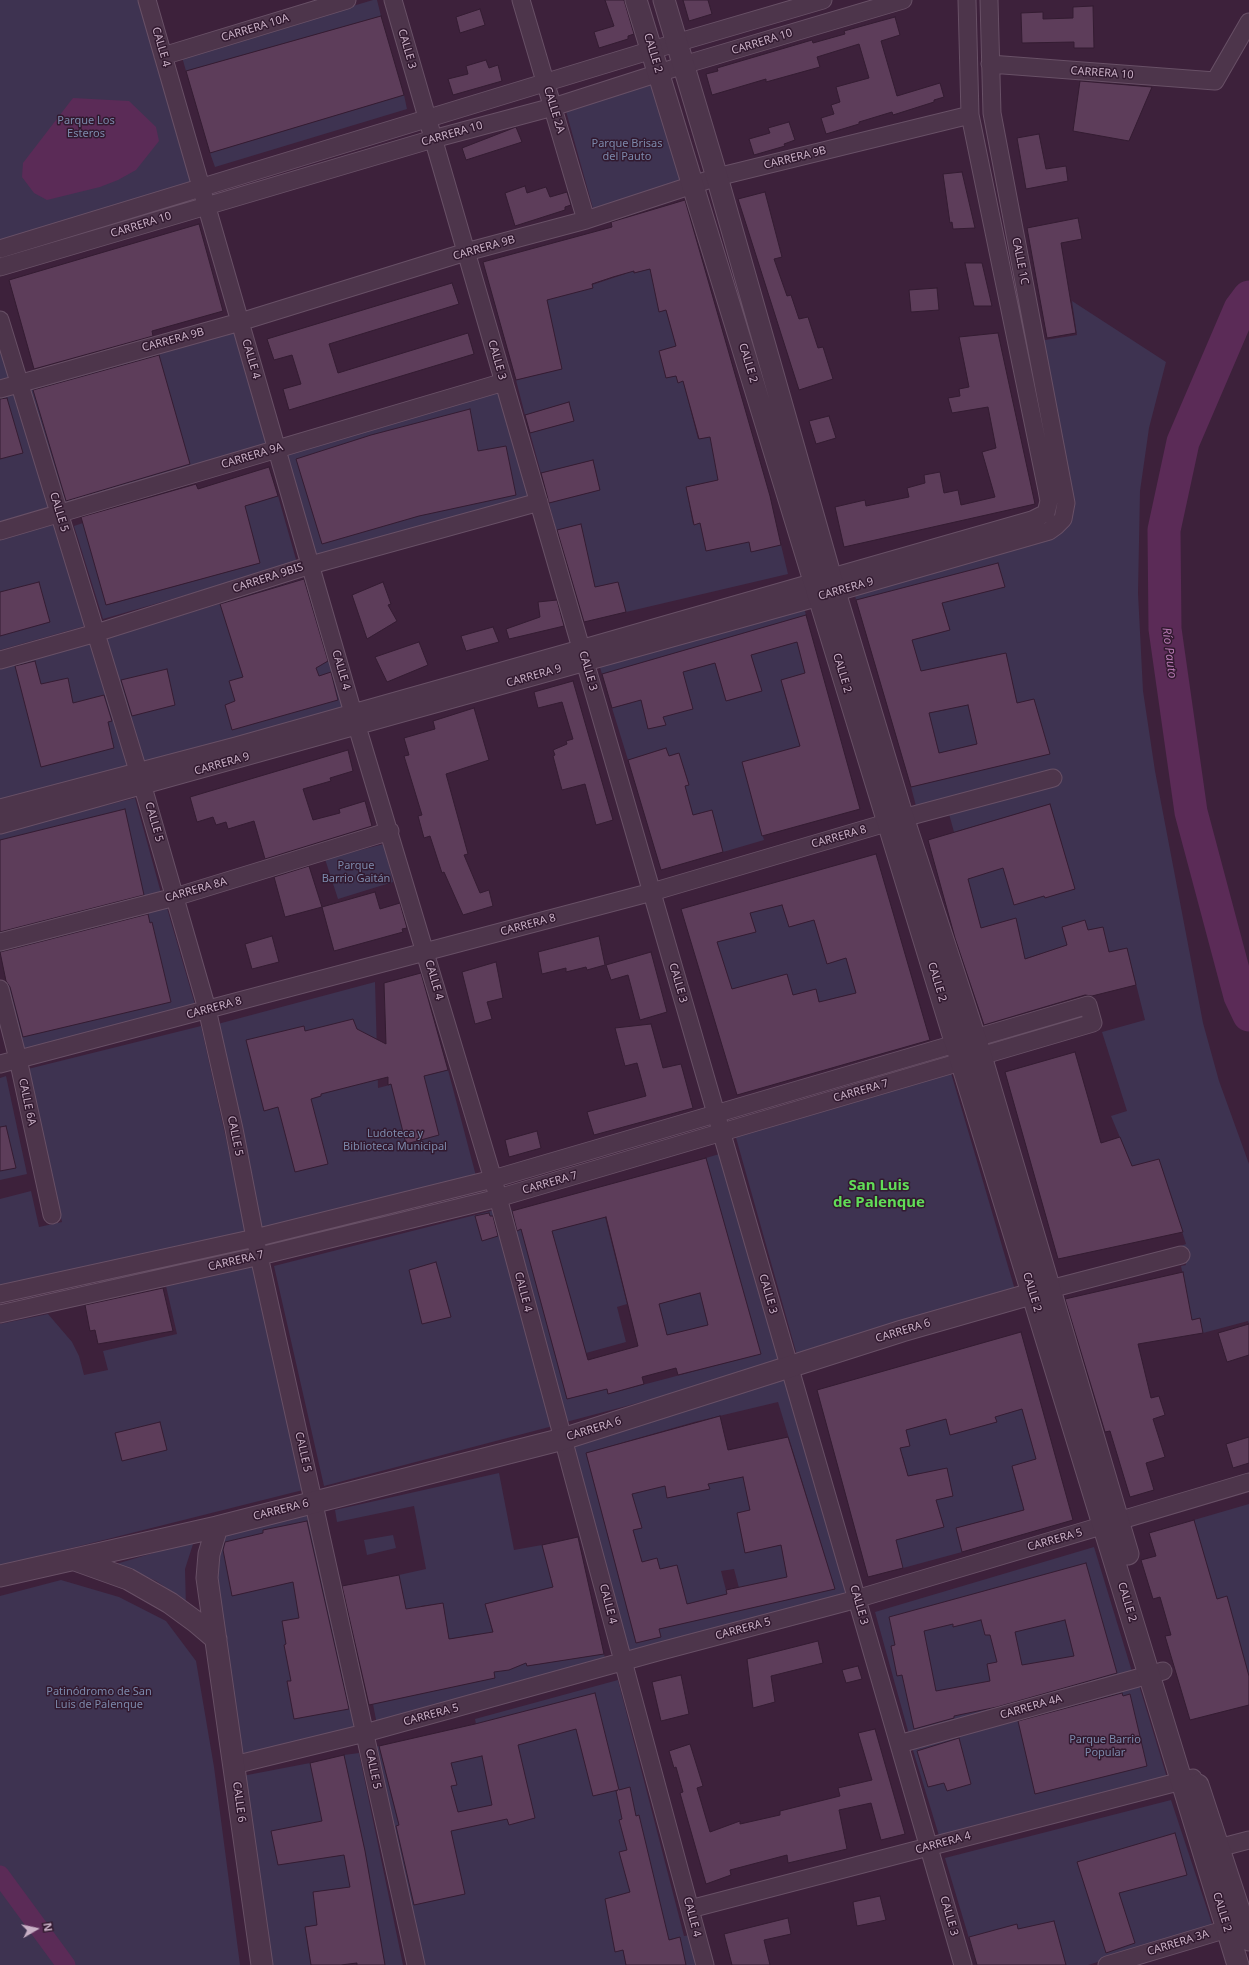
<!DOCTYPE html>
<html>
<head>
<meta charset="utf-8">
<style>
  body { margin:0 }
  #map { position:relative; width:1249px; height:1965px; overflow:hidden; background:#3d213b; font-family:"Noto Sans",sans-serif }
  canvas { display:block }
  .north { position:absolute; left:16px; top:1909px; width:40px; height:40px; -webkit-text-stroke:3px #321a30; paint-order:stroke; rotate:81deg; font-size:11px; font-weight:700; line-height:16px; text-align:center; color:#c9b0c6 }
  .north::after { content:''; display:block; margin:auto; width:14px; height:18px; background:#c9b0c6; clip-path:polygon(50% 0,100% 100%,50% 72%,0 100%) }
</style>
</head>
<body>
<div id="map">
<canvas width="1249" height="1965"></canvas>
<div class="north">N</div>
</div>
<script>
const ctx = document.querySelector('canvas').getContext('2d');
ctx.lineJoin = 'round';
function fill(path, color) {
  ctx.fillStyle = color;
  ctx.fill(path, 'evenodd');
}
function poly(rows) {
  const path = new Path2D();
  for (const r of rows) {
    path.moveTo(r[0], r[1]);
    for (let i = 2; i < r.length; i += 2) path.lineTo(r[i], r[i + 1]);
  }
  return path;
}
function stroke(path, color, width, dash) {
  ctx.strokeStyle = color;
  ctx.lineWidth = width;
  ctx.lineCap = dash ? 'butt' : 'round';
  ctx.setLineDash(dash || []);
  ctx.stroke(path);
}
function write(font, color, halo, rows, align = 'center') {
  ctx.font = font + ' "Noto Sans",sans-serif';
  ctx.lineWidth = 3;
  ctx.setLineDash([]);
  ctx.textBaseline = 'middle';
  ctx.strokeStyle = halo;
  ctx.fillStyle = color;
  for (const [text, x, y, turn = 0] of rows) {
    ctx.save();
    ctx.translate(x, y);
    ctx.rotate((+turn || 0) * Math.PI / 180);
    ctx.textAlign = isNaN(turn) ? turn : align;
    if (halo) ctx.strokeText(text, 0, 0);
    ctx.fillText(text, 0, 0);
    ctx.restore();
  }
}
fill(poly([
  [0,0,142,0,192,186,0,242],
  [373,0,377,0,381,16,186,71,182,57],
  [655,78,687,183,594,212,564,104],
  [404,95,407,109,215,167,210,153],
  [628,247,634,273,650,269,660,312,666,310,676,346,659,351,666,378,676,376,678,382,683,381,698,439,710,437,728,478,686,487,693,524,700,523,706,551,734,545,747,531,751,552,781,545,788,574,626,612,618,582,595,587,581,525,556,531,549,503,600,490,593,460,541,473,530,433,574,421,569,402,525,415,516,380,562,369,547,300,625,274,619,250],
  [1072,301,1166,362,1149,428,1140,491,1138,593,1143,691,1155,771,1203,1023,1219,1081,1249,1164,1249,1324,1248,1321,1203,1333,1200,1318,1192,1320,1181,1266,1186,1265,1181,1246,1186,1244,1159,1159,1132,1166,1111,1116,1127,1111,1102,1032,1145,1020,1127,948,1109,952,1103,927,1088,930,1085,921,1062,927,1071,961,1048,972,1042,953,993,969,1020,934,1016,919,981,928,968,879,1030,850,1045,898,1075,889,1050,804,954,832,949,814,916,806,911,787,1049,754,1034,699,1017,703,1006,653,959,662,974,730,980,743,939,753,929,713,946,710,935,668,921,671,894,645,950,630,936,580,856,600,854,590,1061,525,1039,341,1077,335],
  [948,577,1004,587,954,600],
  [238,327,272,446,63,508,27,385],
  [0,347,9,379,0,381],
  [17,385,55,511,0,528,0,390],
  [497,390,529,498,316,559,285,452],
  [278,496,297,563,103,619,74,526,83,523,183,524],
  [252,532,260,563,107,605],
  [54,523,85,626,0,650,0,539],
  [309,577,347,709,143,765,106,638],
  [803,604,806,615,602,674,598,661],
  [92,640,130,768,0,802,0,666],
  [797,642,805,673,781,680,789,710,806,705,826,738,839,734,843,747,813,755,812,751,797,735,800,746,789,749,756,815,764,840,723,852,712,810,693,815,685,786,689,784,679,753,669,756,666,748,628,760,612,708,631,703,629,694,656,687,641,700,648,729,665,725,663,717,683,672,715,663,727,701,762,691,751,655],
  [135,798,161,893,0,932,0,832],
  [384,844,393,882,338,899,325,859],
  [782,905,789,927,814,920,827,964,846,958,856,993,830,999,823,1016,816,989,793,995,787,974,732,989,717,942,756,932,750,913],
  [167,908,196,1008,23,1052,0,951],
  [375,982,378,1088,448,1070,476,1176,257,1233,214,1025],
  [201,1026,247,1233,0,1288,0,1199,31,1191,39,1227,62,1222,28,1069],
  [951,1073,1015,1290,798,1359,735,1134],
  [6,1076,27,1174,0,1180,0,1078],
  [726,1152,785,1364,566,1422,508,1211,516,1210,567,1399,607,1389,608,1394,760,1354,706,1158],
  [495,1210,553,1426,324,1486,274,1266],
  [605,1217,627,1304,617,1307,626,1342,586,1353,552,1231],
  [255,1263,303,1490,0,1566,0,1324,48,1314,72,1342,79,1356,84,1375,108,1370,103,1351,177,1334,166,1286],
  [700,1293,708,1325,667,1335,659,1304],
  [982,1372,1005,1414,1022,1409,1036,1459,1012,1467,1021,1501,1030,1508,956,1528,962,1552,903,1568,892,1527,911,1536,944,1527,936,1500,953,1496,947,1468,929,1472,924,1493,919,1473,908,1476,903,1457,895,1450,909,1445,906,1430,946,1419,950,1434,997,1422],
  [788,1377,850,1594,628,1655,570,1444],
  [778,1402,835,1589,659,1629,661,1637,636,1643,586,1453,694,1422],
  [499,1473,514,1550,542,1545,553,1587,485,1604,497,1649,480,1652,477,1634,449,1639,443,1603,421,1606,426,1634,406,1610,399,1575,426,1569,414,1506,337,1522,335,1510],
  [743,1477,750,1510,737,1513,745,1553,781,1545,786,1571,812,1577,739,1588,734,1569,721,1571,727,1594,683,1605,682,1585,677,1565,660,1569,657,1558,642,1562,633,1530,642,1528,638,1515,628,1518,622,1496,665,1485,668,1498,709,1489,708,1484],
  [1249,1504,1249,1676,1217,1599,1194,1520],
  [312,1509,359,1728,240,1759,213,1577,219,1532],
  [393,1535,396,1548,367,1555,364,1540],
  [194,1541,185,1569,186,1608,174,1593,156,1581,116,1564],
  [1094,1547,1133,1675,910,1738,875,1612],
  [61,1580,119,1597,166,1621,196,1661,214,1767,240,1965,0,1965,0,1596],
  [604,1654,606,1662,377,1725,373,1704,495,1678,492,1664,525,1660,527,1666],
  [618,1680,684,1936,691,1935,699,1965,686,1965,680,1937,623,1950,626,1965,424,1965,373,1747,379,1746,398,1822,430,1815,451,1786,456,1784,451,1763,482,1755,475,1719],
  [1139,1685,1168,1781,940,1839,912,1747],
  [359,1753,403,1965,385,1965,365,1851,344,1755],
  [310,1763,331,1857,344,1855,350,1887,313,1892,317,1925,305,1927,311,1965,266,1965,237,1777],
  [1171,1800,1213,1927,1088,1965,977,1965,945,1858]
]), '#3e3351');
fill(poly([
  [73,98,129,101,156,127,159,141,136,170,118,180,100,187,47,200,34,193,22,177,23,163]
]), '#5b2b57');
stroke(poly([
  [0,1875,66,1965]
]), '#5b2b57', 19);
stroke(poly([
  [1249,297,1240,309,1183,442,1164,530,1165,629,1191,812,1240,996,1249,1015]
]), '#5b2b57', 33);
const building = poly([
  [605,0,624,0,634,34,628,36,628,39,599,48,594,32,614,26,605,0],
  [683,0,708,0,712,14,689,21,683,0],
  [1093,6,1094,48,1074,48,1074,42,1022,43,1021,13,1043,12,1043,19,1073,18,1073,7,1093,6],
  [480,9,485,25,460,33,456,17,480,9],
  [381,16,404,95,210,153,186,71,381,16],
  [895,17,900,35,881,41,897,96,940,83,944,97,934,100,934,102,893,115,892,112,859,122,859,124,826,134,821,118,834,114,831,105,840,102,836,87,869,78,859,44,817,57,820,67,766,82,766,79,712,95,706,74,718,71,717,68,812,40,813,43,845,34,844,31,895,17],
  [486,60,489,68,498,65,502,81,453,95,448,79,468,74,466,66,486,60],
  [1080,81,1152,87,1129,141,1073,131,1080,81],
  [789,122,795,140,784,144,785,146,754,155,749,139,770,133,768,128,789,122],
  [516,127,522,142,466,160,462,148,516,127],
  [1039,134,1046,169,1066,166,1068,181,1026,189,1017,138,1039,134],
  [962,172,975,228,953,229,952,222,950,223,943,174,962,172],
  [525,186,527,193,546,187,550,197,567,192,571,205,565,207,565,210,515,226,505,193,525,186],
  [765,192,782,257,774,259,787,296,791,295,799,319,808,317,818,348,823,347,833,379,799,390,738,199,765,192],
  [685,200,770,496,781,545,751,552,749,542,706,551,700,523,694,525,686,487,718,480,710,437,699,439,683,381,678,383,676,376,666,378,659,351,676,346,666,310,659,312,650,269,634,273,634,271,613,277,592,284,593,288,547,300,562,369,516,380,483,262,612,227,611,222,685,200],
  [1078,218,1082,239,1061,243,1076,333,1047,338,1027,228,1078,218],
  [199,224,223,311,152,331,153,336,34,369,9,280,199,224],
  [965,263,982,263,992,306,974,306,965,263],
  [452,283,459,304,329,344,338,373,468,333,474,354,289,410,283,389,301,384,292,355,274,360,267,339,452,283],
  [937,288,939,310,911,312,909,290,937,288],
  [998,333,1035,504,844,547,835,507,865,500,866,506,909,497,907,488,925,483,924,475,940,472,944,493,958,490,961,505,995,497,982,452,996,448,988,407,952,413,948,398,960,396,959,389,969,387,959,337,998,333],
  [159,355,190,464,66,501,33,390,159,355],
  [7,398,23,453,0,459,0,399,7,398],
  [569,402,574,421,530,433,525,415,569,402],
  [470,409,478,451,506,446,516,495,419,516,322,544,296,459,371,435,470,409],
  [829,416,836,438,816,444,809,421,829,416],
  [593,460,600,490,549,503,541,473,593,460],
  [269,467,278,496,245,506,260,563,106,605,81,517,196,484,198,489,269,467],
  [581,524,595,587,618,582,626,612,584,622,557,530,581,524],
  [998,563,1005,587,942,603,950,630,912,640,921,671,1006,653,1017,703,1034,699,1050,754,911,787,856,600,998,563],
  [968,705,977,744,939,753,929,713,968,705],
  [304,579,328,661,316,668,319,676,331,672,338,700,232,730,225,705,235,701,229,681,243,677,220,604,304,579],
  [39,582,50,622,0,636,0,592,39,582],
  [383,582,391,604,388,605,397,621,367,639,352,595,383,582],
  [557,600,564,626,509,639,506,629,540,617,538,602,557,600],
  [806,615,860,809,762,836,742,762,800,746,781,680,805,673,797,642,751,655,762,691,726,701,715,663,683,672,693,709,663,717,666,725,648,729,641,700,612,708,602,674,806,615],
  [493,627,499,642,466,651,461,636,493,627],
  [419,642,428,665,387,682,375,657,419,642],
  [35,661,41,684,68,678,73,703,104,695,112,721,108,722,114,748,41,767,15,666,35,661],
  [167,669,175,705,132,716,121,680,167,669],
  [573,681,613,820,596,825,585,784,562,790,553,756,555,755,553,750,567,744,566,741,573,739,562,702,538,708,534,692,573,681],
  [474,708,489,760,446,774,468,854,464,855,480,893,489,890,493,906,463,915,444,872,442,873,430,836,424,838,418,816,422,815,404,756,409,755,404,738,435,729,433,721,474,708],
  [666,748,669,756,679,753,689,785,685,786,693,815,712,810,723,852,661,870,628,760,666,748],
  [348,750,353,771,330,778,331,781,303,789,313,820,340,813,339,809,365,801,372,826,265,859,254,821,228,829,226,822,216,825,213,817,197,822,190,797,348,750],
  [1050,804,1075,889,1045,898,1044,896,1014,905,1003,868,968,879,981,928,1016,918,1025,959,1067,945,1062,927,1085,920,1088,930,1103,927,1109,952,1127,948,1136,985,1092,996,1085,995,984,1025,955,938,928,840,1050,804],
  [125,809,144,895,0,932,0,840,125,809],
  [876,854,930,1040,737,1095,681,909,876,854],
  [782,905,789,927,814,920,827,964,846,958,856,993,819,1002,816,989,793,995,787,974,732,989,717,942,756,932,750,913,782,905],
  [309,866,322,907,285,917,274,877,309,866],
  [375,892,380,909,400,903,407,928,402,929,403,932,334,951,322,907,375,892],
  [148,914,150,923,152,922,171,1002,23,1037,10,987,6,981,0,952,148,914],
  [272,936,279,962,252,969,245,944,272,936],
  [599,936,605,965,587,970,586,967,566,972,566,968,542,974,538,952,599,936],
  [651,952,667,1012,640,1020,628,975,611,980,606,965,651,952],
  [496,962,503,998,487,1002,492,1019,475,1024,462,972,496,962],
  [421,973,448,1070,424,1076,439,1135,406,1144,391,1084,388,1085,388,1077,321,1094,321,1096,311,1099,328,1164,295,1172,278,1107,264,1111,246,1040,304,1026,305,1031,353,1019,357,1029,386,1044,384,983,421,973],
  [651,1024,663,1068,681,1064,693,1108,594,1135,587,1112,646,1096,637,1063,625,1066,615,1028,651,1024],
  [1075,1052,1101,1143,1120,1137,1132,1166,1159,1159,1183,1232,1058,1259,1005,1072,1075,1052],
  [6,1126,16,1168,0,1171,0,1127,6,1126],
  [537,1131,541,1148,509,1157,505,1140,537,1131],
  [706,1158,761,1354,678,1375,676,1368,642,1377,644,1384,608,1394,607,1389,567,1399,521,1229,517,1231,512,1211,706,1158],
  [606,1217,638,1346,588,1360,552,1231,606,1217],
  [700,1293,708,1325,667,1335,659,1304,700,1293],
  [489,1213,490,1216,493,1216,498,1236,482,1241,475,1216,489,1213],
  [436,1262,451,1317,422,1324,409,1270,436,1262],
  [1183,1272,1192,1320,1200,1318,1203,1333,1138,1344,1151,1398,1159,1396,1165,1415,1153,1419,1165,1457,1146,1463,1154,1490,1130,1497,1110,1431,1105,1432,1065,1299,1183,1272],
  [163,1288,173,1331,98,1344,95,1330,90,1331,85,1305,163,1288],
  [1249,1324,1249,1355,1227,1362,1218,1333,1249,1324],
  [1021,1332,1073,1520,962,1552,956,1528,1024,1510,1012,1466,1036,1459,1022,1409,995,1417,997,1422,950,1435,946,1419,906,1430,910,1446,900,1448,908,1476,947,1468,953,1496,936,1500,944,1527,896,1540,903,1568,868,1577,817,1390,1021,1332],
  [720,1416,728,1450,788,1437,835,1589,659,1629,661,1637,636,1643,586,1453,720,1416],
  [743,1477,750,1510,737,1513,745,1553,781,1545,787,1577,726,1590,727,1594,687,1604,677,1565,660,1569,657,1558,642,1562,633,1530,642,1528,632,1494,665,1486,667,1498,710,1489,708,1484,743,1477],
  [160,1422,167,1450,122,1461,115,1433,160,1422],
  [1249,1437,1249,1463,1233,1468,1226,1444,1249,1437],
  [1194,1520,1217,1599,1227,1596,1249,1676,1249,1705,1190,1720,1165,1636,1171,1635,1160,1597,1153,1599,1141,1560,1156,1556,1149,1533,1194,1520],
  [307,1521,349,1709,294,1719,287,1681,291,1681,284,1645,286,1644,282,1621,299,1618,293,1582,232,1596,223,1550,225,1542,263,1533,263,1530,307,1521],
  [578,1537,604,1654,527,1666,526,1663,509,1670,494,1672,495,1678,369,1705,342,1586,399,1575,406,1609,443,1603,449,1639,493,1632,485,1604,553,1587,542,1545,578,1537],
  [1086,1563,1117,1673,997,1707,954,1716,954,1718,914,1729,902,1675,897,1676,891,1646,895,1645,889,1617,1086,1563],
  [981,1620,985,1635,990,1635,997,1662,987,1664,990,1681,936,1691,924,1631,953,1624,953,1627,981,1620],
  [1065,1620,1074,1656,1022,1665,1015,1632,1065,1620],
  [818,1641,823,1663,771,1676,775,1702,753,1708,747,1659,818,1641],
  [858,1666,862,1679,846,1683,842,1670,858,1666],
  [681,1675,689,1714,661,1721,652,1682,681,1675],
  [595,1693,619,1790,630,1787,636,1816,639,1815,669,1940,680,1937,686,1965,626,1965,623,1950,615,1952,605,1899,630,1892,619,1852,627,1850,619,1820,622,1819,616,1791,618,1790,593,1796,576,1729,518,1745,535,1818,509,1825,507,1819,451,1831,465,1894,414,1905,396,1826,399,1825,379,1746,475,1724,595,1693],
  [482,1756,492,1805,458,1812,451,1786,457,1785,451,1763,482,1756],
  [1122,1693,1123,1696,1130,1694,1147,1766,1035,1794,1018,1721,1122,1693],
  [875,1729,905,1834,881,1840,871,1803,839,1810,847,1849,788,1863,787,1855,730,1870,731,1875,706,1884,680,1793,683,1792,676,1767,674,1768,669,1751,690,1744,703,1786,697,1788,710,1832,740,1821,740,1824,780,1815,780,1811,840,1796,838,1788,872,1780,858,1733,875,1729],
  [959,1738,971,1784,947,1791,944,1783,928,1787,917,1751,959,1738],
  [344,1755,365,1851,385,1965,357,1965,357,1963,341,1965,311,1965,305,1927,317,1925,313,1892,350,1887,344,1855,278,1865,271,1831,322,1821,310,1763,344,1755],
  [1175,1833,1187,1875,1119,1893,1135,1943,1106,1953,1077,1862,1175,1833],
  [880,1896,886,1920,857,1926,853,1902,880,1896],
  [788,1918,791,1934,764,1940,770,1965,732,1965,724,1934,788,1918],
  [1054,1921,1066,1965,977,1965,969,1937,1017,1924,1018,1929,1054,1921]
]);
fill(building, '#5d3d5a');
stroke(building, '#341c32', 1);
const minor = poly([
  [147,0,353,713,493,1179,705,1965],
  [393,0,963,1965],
  [521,0,586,220],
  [163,56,347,0],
  [990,64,1215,81,1249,22],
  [0,249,652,50,823,0],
  [0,267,433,139,553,107,690,63,903,0],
  [0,320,143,787,207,1009,234,1129,255,1238,416,1965],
  [0,389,240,322,466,252,586,220,717,177,970,115],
  [0,531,504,382],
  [0,660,96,633,311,565,539,502],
  [0,808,236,746,584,648,1032,520,1046,513,1049,501,1047,490,970,115,967,0],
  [0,825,819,597,1049,531,1056,526,1063,519,1066,503,992,113,989,0],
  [0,942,175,897,390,831],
  [0,989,18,1059,52,1215],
  [0,1064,652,892,903,818,1053,778],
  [1050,1289,1181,1255],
  [0,1294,255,1238,493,1179,1088,1005,1093,1023,498,1198,260,1256,0,1314],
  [899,1744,1163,1671],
  [234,1765,365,1733,661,1651,846,1602,1249,1482],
  [1207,1851,1249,1840],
  [690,1909,1193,1778],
  [1107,1965,1227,1929]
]);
const tertiary = poly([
  [636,0,1238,1965],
  [664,0,717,177,835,592,900,808,981,1056,1128,1554],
  [217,1527,209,1554,207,1578,262,1965],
  [75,1560,128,1579,170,1603,196,1622,216,1639],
  [0,1576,217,1527,563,1439,902,1331,1045,1290],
  [1198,1785,1249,1940]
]);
stroke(minor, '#685066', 19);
stroke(tertiary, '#685066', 23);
stroke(minor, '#4d354b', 17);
stroke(tertiary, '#4d354b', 21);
write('11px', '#c9b0c6', '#321a30', [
  ["CARRERA 10A",255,28,-17],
  ["CARRERA 10",762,42,-17],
  ["CALLE 4",161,47,74],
  ["CALLE 3",407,49,74],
  ["CALLE 2",653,53,73],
  ["CARRERA 10",1102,73,4],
  ["CALLE 2A",554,110,73],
  ["CARRERA 10",452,134,-16],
  ["CARRERA 9B",795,158,-14],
  ["CARRERA 10",141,225,-17],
  ["CARRERA 9B",484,248,-16],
  ["CALLE 1C",1020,261,79],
  ["CARRERA 9B",173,340,-15],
  ["CALLE 4",251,359,74],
  ["CALLE 3",497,360,74],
  ["CALLE 2",748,363,73],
  ["CARRERA 9A",252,456,-17],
  ["CALLE 5",59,512,73],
  ["CARRERA 9BIS",268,578,-18],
  ["CARRERA 9",846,589,-16],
  ["CALLE 4",341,670,74],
  ["CALLE 3",588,671,74],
  ["CALLE 2",842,673,73],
  ["CARRERA 9",534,676,-16],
  ["CARRERA 9",222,764,-16],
  ["CALLE 5",154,822,74],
  ["CARRERA 8",839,837,-16],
  ["CARRERA 8A",196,890,-16],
  ["CARRERA 8",528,925,-15],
  ["CALLE 4",434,980,74],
  ["CALLE 2",937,982,73],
  ["CALLE 3",678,983,74],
  ["CARRERA 8",214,1008,-15],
  ["CARRERA 7",861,1091,-16],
  ["CALLE 6A",27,1102,78],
  ["CALLE 5",235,1136,78],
  ["CARRERA 7",550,1183,-16],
  ["CARRERA 7",236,1261,-13],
  ["CALLE 4",523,1292,75],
  ["CALLE 2",1032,1292,73],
  ["CALLE 3",768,1294,74],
  ["CARRERA 6",903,1331,-17],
  ["CARRERA 6",594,1429,-17],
  ["CALLE 5",303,1452,77],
  ["CARRERA 6",281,1510,-14],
  ["CARRERA 5",1055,1540,-16],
  ["CALLE 2",1127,1602,73],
  ["CALLE 4",608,1604,75],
  ["CALLE 3",859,1605,74],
  ["CARRERA 5",743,1629,-15],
  ["CARRERA 4A",1031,1707,-16],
  ["CARRERA 5",431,1715,-15],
  ["CALLE 5",373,1769,78],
  ["CALLE 6",239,1802,82],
  ["CARRERA 4",943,1843,-15],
  ["CALLE 2",1222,1912,73],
  ["CALLE 3",949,1916,74],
  ["CALLE 4",692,1917,75],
  ["CARRERA 3A",1178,1943,-17]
]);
write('11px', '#7c89ab', '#321a30', [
  ["Parque Los",86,121],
  ["Esteros",86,134],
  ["Parque Brisas",627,144],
  ["del Pauto",627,157],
  ["Parque",356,866],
  ["Barrio Gaitán",356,879],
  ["Ludoteca y",395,1134],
  ["Biblioteca Municipal",395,1147],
  ["Patinódromo de San",99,1692],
  ["Luis de Palenque",99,1705],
  ["Parque Barrio",1105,1740],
  ["Popular",1105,1753]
]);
write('italic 12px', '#b376af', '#321a30', [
  ["Río Pauto",1169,653,83]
]);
write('bold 15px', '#61dc58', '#321a30', [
  ["San Luis",879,1186],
  ["de Palenque",879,1203]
]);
</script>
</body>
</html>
